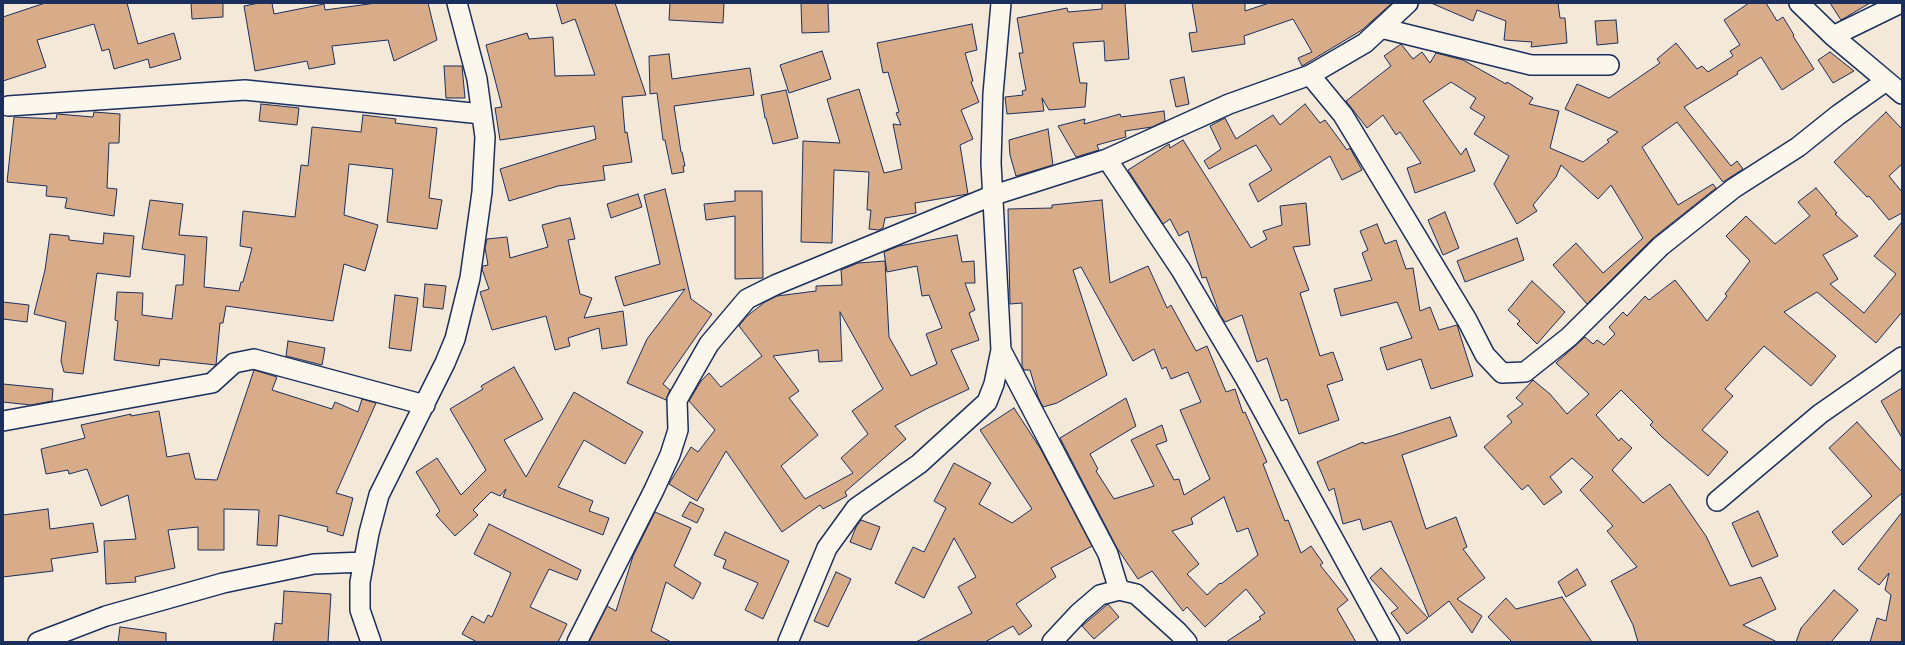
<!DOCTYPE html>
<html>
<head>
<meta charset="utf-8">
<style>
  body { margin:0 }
  #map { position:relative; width:1905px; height:645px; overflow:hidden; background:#f4e8d8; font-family:Mali,sans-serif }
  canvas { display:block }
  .frame { position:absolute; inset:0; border:4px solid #1b2f5e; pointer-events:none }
</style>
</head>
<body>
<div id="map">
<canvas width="1905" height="645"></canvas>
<div class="frame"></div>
</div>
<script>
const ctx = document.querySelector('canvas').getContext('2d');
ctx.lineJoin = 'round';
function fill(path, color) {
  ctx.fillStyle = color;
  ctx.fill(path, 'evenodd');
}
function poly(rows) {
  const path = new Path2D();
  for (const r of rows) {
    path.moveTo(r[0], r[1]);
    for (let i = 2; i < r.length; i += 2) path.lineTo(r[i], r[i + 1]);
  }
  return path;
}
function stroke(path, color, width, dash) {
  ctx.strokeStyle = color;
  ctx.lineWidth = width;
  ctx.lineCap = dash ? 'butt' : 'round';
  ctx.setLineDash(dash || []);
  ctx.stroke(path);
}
const building = poly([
  [45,3,127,3,138,44,174,33,181,59,150,68,148,59,114,69,109,49,102,51,94,24,37,40,46,67,3,81,3,17,45,3],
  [191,3,223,3,223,17,192,19,191,3],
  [259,3,272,3,274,14,324,4,325,10,376,3,428,3,437,40,394,61,388,40,332,46,335,64,309,69,307,61,255,71,244,6,259,3],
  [556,3,615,3,646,95,622,97,625,133,627,132,632,162,603,166,605,180,558,186,509,201,500,169,596,139,594,126,500,140,495,108,502,107,486,45,527,33,529,39,553,37,555,76,595,75,575,19,562,24,556,3],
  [670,3,724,3,723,23,669,20,670,3],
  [801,3,828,3,829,32,802,33,801,3],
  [1102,3,1125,3,1129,59,1105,61,1104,41,1073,43,1080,83,1087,83,1085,107,1049,110,1042,98,1044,111,1007,114,1005,97,1023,95,1022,91,1026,90,1019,53,1023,53,1017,18,1067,8,1068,12,1102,9,1102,3],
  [1192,3,1245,3,1245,11,1269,3,1392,3,1362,30,1302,66,1298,58,1312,52,1293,19,1244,36,1245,44,1192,52,1189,33,1197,32,1192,3],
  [1431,3,1558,3,1560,18,1565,18,1567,43,1531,47,1532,42,1504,40,1506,21,1477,10,1473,21,1431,3],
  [1749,3,1766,3,1777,21,1783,17,1794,35,1793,36,1814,69,1782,90,1761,57,1737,72,1738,74,1684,107,1731,166,1737,161,1743,169,1723,182,1677,122,1642,147,1678,205,1713,184,1716,188,1653,238,1587,304,1553,265,1576,243,1603,273,1643,238,1611,185,1598,199,1561,165,1556,177,1533,205,1537,211,1517,224,1494,184,1509,156,1474,134,1485,117,1470,108,1476,98,1451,82,1423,101,1461,155,1466,148,1475,171,1415,193,1407,168,1421,163,1400,132,1396,135,1383,115,1367,128,1346,101,1391,66,1384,56,1401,44,1413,59,1422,52,1430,63,1436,53,1463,60,1506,84,1507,82,1533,98,1529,104,1559,111,1550,148,1583,162,1609,142,1607,140,1618,132,1565,109,1577,84,1609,98,1660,63,1657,59,1676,43,1697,69,1702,66,1708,72,1733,56,1730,51,1740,45,1724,20,1749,3],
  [1830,3,1870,3,1841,20,1830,3],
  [1616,20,1618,43,1597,45,1595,21,1616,20],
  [972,24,977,50,965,53,973,81,971,82,979,102,961,110,973,139,960,145,968,194,915,203,916,213,885,218,883,228,879,230,869,229,871,210,867,210,869,172,834,170,832,243,801,242,803,141,840,143,827,99,859,89,884,173,902,169,893,124,901,125,896,113,899,112,888,72,883,73,877,43,972,24],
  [822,51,831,79,789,93,780,65,822,51],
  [1830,52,1854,71,1833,83,1818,60,1830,52],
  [669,54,672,79,750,68,754,95,674,106,681,152,682,152,685,166,683,166,684,172,672,174,665,140,663,140,657,93,650,94,649,56,669,54],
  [444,66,462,66,465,98,446,98,444,66],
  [1184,77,1189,104,1176,107,1170,80,1184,77],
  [786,90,798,138,773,144,766,118,765,118,761,95,786,90],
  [261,104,299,108,297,125,259,121,261,104],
  [1305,104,1320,123,1325,120,1347,150,1350,148,1362,170,1342,180,1330,156,1258,202,1249,184,1272,170,1256,145,1209,169,1204,161,1221,149,1210,126,1225,118,1236,139,1273,115,1280,125,1305,104],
  [1164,111,1165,121,1152,127,1125,131,1126,137,1097,145,1099,150,1076,157,1058,126,1085,119,1084,124,1120,114,1121,117,1164,111],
  [94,112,120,114,119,143,109,143,107,188,117,189,114,216,65,208,67,198,46,196,47,186,7,182,14,117,56,119,57,114,93,117,94,112],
  [1886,112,1902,129,1902,164,1889,176,1902,192,1902,213,1889,220,1869,196,1867,197,1834,162,1886,112],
  [363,115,396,119,395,123,437,128,429,198,442,200,437,229,387,222,393,169,349,164,344,215,378,225,365,271,344,264,333,321,226,306,223,323,220,323,216,365,160,359,159,366,114,360,118,321,115,320,117,292,143,293,142,315,172,319,176,285,183,285,185,255,142,249,150,200,183,204,179,235,207,237,204,287,239,291,241,282,243,282,252,248,240,246,243,211,295,217,301,165,308,166,312,127,361,132,363,115],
  [1048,129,1053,165,1016,176,1010,155,1009,140,1048,129],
  [1183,140,1251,248,1267,239,1263,231,1282,225,1280,206,1306,203,1310,245,1293,247,1309,290,1300,293,1320,356,1333,352,1343,380,1327,385,1339,420,1299,434,1287,399,1281,401,1267,358,1257,362,1242,315,1225,322,1220,315,1206,277,1202,278,1188,231,1179,236,1170,219,1163,224,1128,170,1169,144,1170,148,1183,140],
  [1816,188,1837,213,1835,214,1858,236,1823,255,1838,279,1830,284,1864,313,1896,274,1874,256,1902,222,1902,312,1876,343,1817,292,1784,312,1836,356,1811,386,1764,346,1725,389,1733,396,1702,430,1728,452,1708,476,1662,437,1650,425,1653,422,1621,390,1596,415,1619,441,1621,438,1632,448,1612,470,1643,503,1670,484,1706,536,1730,586,1761,577,1776,609,1743,625,1777,642,1638,642,1633,625,1611,581,1637,567,1607,531,1613,526,1580,490,1593,477,1572,458,1550,477,1562,492,1544,505,1528,485,1522,490,1484,447,1512,422,1507,416,1523,404,1516,398,1533,380,1550,394,1567,414,1589,394,1556,363,1585,337,1593,344,1597,340,1604,345,1615,334,1609,327,1623,312,1627,316,1645,296,1649,300,1675,280,1707,321,1727,296,1725,294,1750,261,1726,236,1746,216,1775,244,1810,216,1798,202,1816,188],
  [665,189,691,299,712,314,663,384,670,390,666,400,627,383,647,339,685,289,624,306,615,277,660,264,644,195,665,189],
  [735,191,762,191,763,278,735,279,735,216,706,220,704,204,735,201,735,191],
  [638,194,642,207,611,218,607,204,638,194],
  [1102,200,1110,283,1148,266,1167,308,1171,305,1196,351,1207,346,1226,392,1235,389,1243,413,1245,412,1267,462,1263,464,1285,521,1288,520,1301,553,1311,546,1323,563,1320,565,1348,600,1337,609,1356,642,1226,642,1261,619,1259,617,1265,613,1246,589,1205,627,1187,607,1183,611,1152,571,1138,579,1117,548,1060,438,1126,398,1136,426,1090,454,1098,469,1096,471,1114,499,1154,486,1131,440,1162,425,1167,441,1156,445,1174,480,1179,479,1184,495,1210,479,1180,410,1201,402,1188,372,1171,379,1166,367,1162,369,1154,349,1133,361,1081,267,1073,270,1107,375,1057,403,1043,407,1038,397,1030,370,1024,370,1022,366,1022,303,1010,304,1008,209,1052,208,1052,205,1102,200],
  [1224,497,1237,532,1248,528,1258,555,1221,584,1220,583,1207,595,1187,574,1199,564,1172,531,1193,524,1191,518,1224,497],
  [1445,212,1459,248,1443,255,1428,220,1445,212],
  [570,218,575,239,568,240,580,294,592,298,584,318,623,311,627,345,602,349,599,328,568,338,570,346,555,350,546,316,492,330,480,292,489,289,482,269,483,266,488,265,485,248,487,239,507,237,510,258,548,247,542,225,570,218],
  [1377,224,1385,244,1396,240,1406,269,1413,268,1420,311,1430,307,1439,330,1457,325,1473,376,1431,389,1421,359,1387,370,1380,348,1412,338,1397,302,1341,316,1334,289,1372,280,1362,253,1368,250,1360,231,1377,224],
  [104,233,134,236,130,277,97,273,83,374,64,372,61,361,66,322,34,314,45,270,50,234,69,236,69,240,103,244,104,233],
  [957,235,962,262,974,261,975,283,965,283,975,310,969,313,979,340,951,350,969,389,926,409,895,426,906,439,845,492,847,496,823,509,820,505,782,532,726,451,697,501,669,484,691,447,698,452,715,430,689,401,701,381,709,373,721,387,762,356,739,326,746,317,765,302,777,296,816,291,816,286,842,285,841,270,858,263,885,261,889,337,911,376,937,364,926,334,942,328,929,295,922,296,917,266,887,272,884,252,899,246,957,235],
  [840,312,883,389,852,411,868,434,841,458,853,473,805,499,781,466,818,435,789,398,799,391,773,356,818,350,819,362,842,361,840,312],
  [1517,238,1524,260,1465,282,1457,261,1517,238],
  [1532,281,1565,312,1537,344,1517,324,1520,321,1508,310,1532,281],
  [425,284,446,286,443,309,423,307,425,284],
  [395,295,418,298,411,351,389,348,395,295],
  [3,302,29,305,27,322,3,319,3,302],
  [288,341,325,348,322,365,286,356,288,341],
  [514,367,543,419,504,440,526,477,574,392,643,432,625,464,584,440,558,487,593,501,589,511,609,518,603,535,503,497,506,489,500,496,491,492,473,510,478,515,455,536,436,515,440,511,416,472,437,458,461,495,486,470,450,409,483,389,481,386,514,367],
  [254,370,277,377,272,390,332,409,335,402,358,412,362,399,376,403,336,493,353,498,343,536,327,531,328,527,279,515,277,546,257,545,259,510,224,509,224,550,198,550,198,527,168,530,175,568,135,577,136,582,106,584,104,541,136,539,128,495,101,506,87,469,69,474,68,470,46,474,41,449,85,438,81,425,131,414,131,416,159,411,167,457,189,453,195,479,217,480,254,370],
  [3,384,53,389,52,401,31,405,3,402,3,384],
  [1902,388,1902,438,1881,401,1902,388],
  [1014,408,1040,448,1092,546,1051,568,1056,577,1016,604,1032,626,1019,635,1013,626,985,642,916,642,972,613,958,587,976,577,954,538,924,598,895,583,913,547,924,552,946,508,934,501,954,463,991,483,979,504,1012,523,1032,509,980,430,1014,408],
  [1450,417,1457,436,1402,455,1426,529,1456,517,1467,547,1463,549,1485,578,1457,599,1482,616,1472,633,1449,601,1429,617,1391,521,1363,530,1360,519,1343,524,1334,488,1329,491,1317,462,1363,442,1364,444,1395,435,1450,417],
  [1857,422,1902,472,1902,493,1843,545,1832,532,1872,496,1829,448,1857,422],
  [690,502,704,509,697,523,682,516,690,502],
  [48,509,50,529,93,523,98,552,51,559,53,571,3,577,3,515,48,509],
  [1758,511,1778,556,1752,567,1732,523,1758,511],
  [655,512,691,528,674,566,701,583,693,599,666,582,651,631,671,642,589,642,607,606,616,611,633,556,655,512],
  [1902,512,1902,642,1870,642,1877,618,1886,621,1891,595,1885,590,1889,573,1879,585,1858,569,1902,512],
  [861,520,880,527,871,550,850,542,856,527,861,520],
  [489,524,581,570,577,580,549,569,530,607,567,624,558,642,477,642,462,634,472,616,484,623,488,615,492,617,511,573,474,554,489,524],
  [725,532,789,561,763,619,745,610,758,583,723,568,726,560,714,555,725,532],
  [1381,568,1428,618,1407,634,1391,613,1398,608,1370,578,1381,568],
  [1577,569,1586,585,1566,597,1558,582,1577,569],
  [836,572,851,579,828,627,814,621,836,572],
  [1834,590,1858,610,1831,642,1796,642,1801,628,1834,590],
  [284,591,331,594,328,642,273,642,275,623,282,624,284,591],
  [1562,597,1592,642,1512,642,1488,617,1506,598,1516,609,1562,597],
  [1108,604,1119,617,1094,639,1082,626,1108,604],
  [120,627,166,633,166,642,118,642,120,627]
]);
fill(building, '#d8ab89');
stroke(building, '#1b2f5e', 1);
const street = poly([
  [1799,3,1833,36,1902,94],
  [1381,28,1531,65,1609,65],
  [1833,36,1901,3],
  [1310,75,1343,115,1467,320,1485,355,1502,373,1525,372,1569,337,1661,246,1734,188,1798,147,1838,115,1886,81],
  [8,106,245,90,482,114],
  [1107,159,1229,104,1310,75,1365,43,1408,3],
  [1001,350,1108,554,1119,590],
  [3,421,212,383,234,363,254,359,425,405],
  [1717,501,1820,414,1902,357],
  [38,642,106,616,223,583,314,564,364,562],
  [371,642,360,610,360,582,369,533,379,495,445,363,455,339,470,278,482,192,485,137,477,79,457,3],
  [577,642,654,490,670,455,678,430,677,400,709,344,747,299,775,285,991,196,1107,159,1181,270,1245,378,1390,642],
  [788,642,827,548,856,508,919,464,987,402,994,384,1001,350,991,163,993,94,1001,3],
  [1052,642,1079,613,1100,595,1119,590,1136,594,1178,632,1187,642]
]);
stroke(street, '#1b2f5e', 22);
stroke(street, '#fbf7ec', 19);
</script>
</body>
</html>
